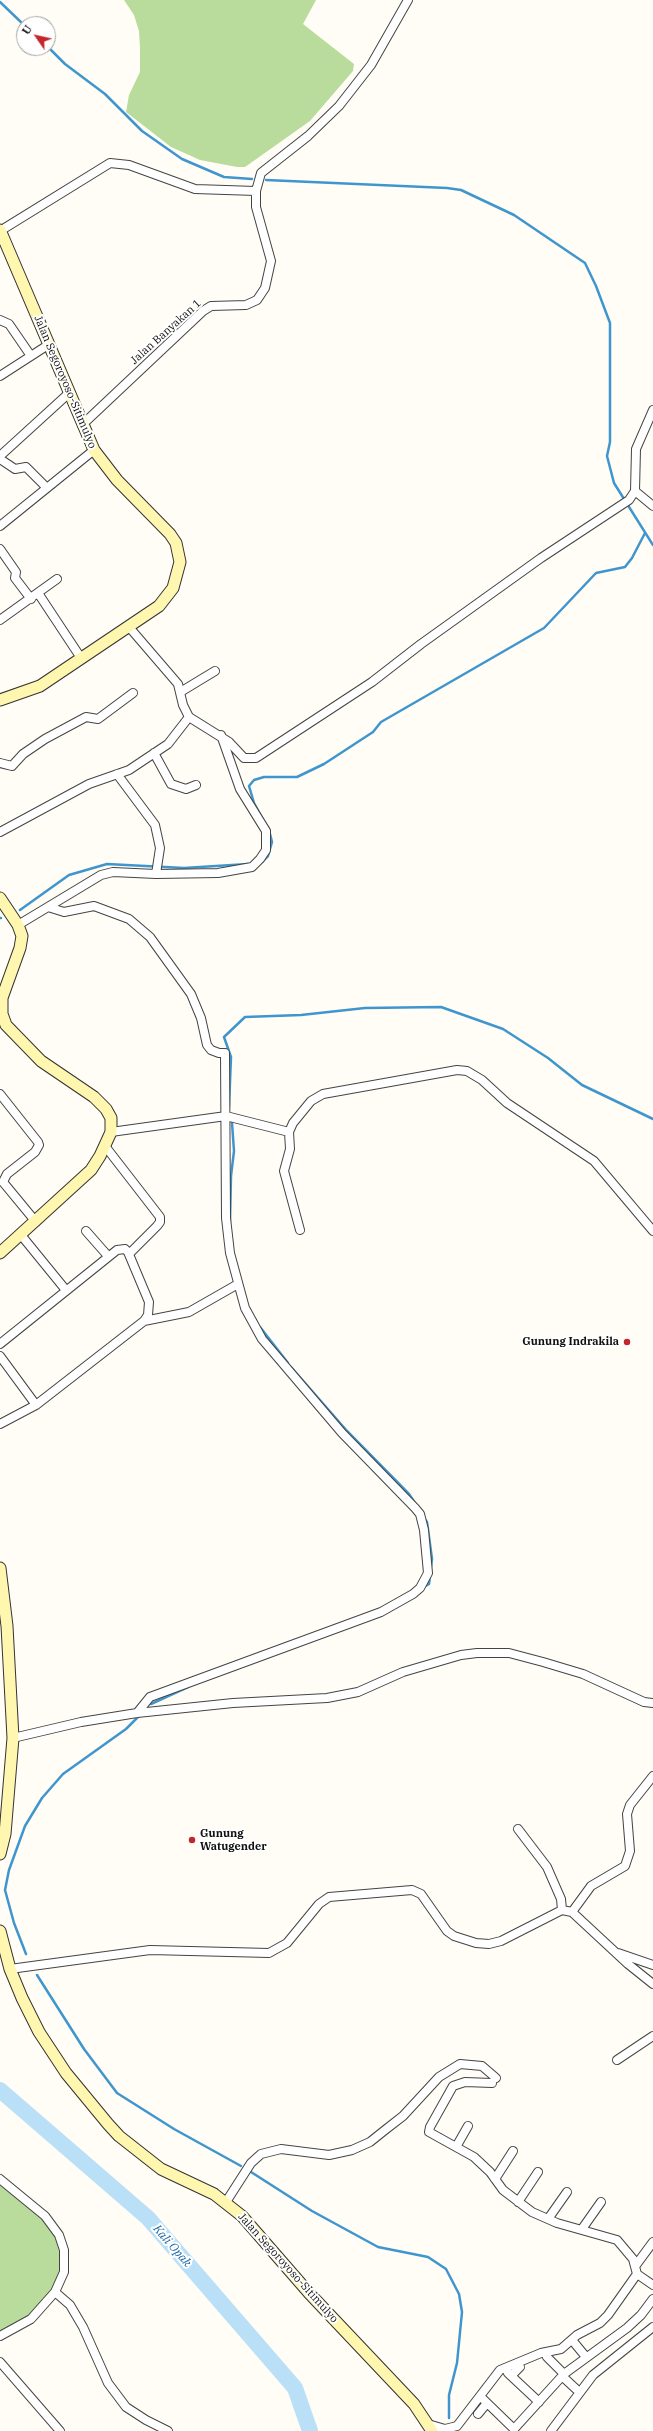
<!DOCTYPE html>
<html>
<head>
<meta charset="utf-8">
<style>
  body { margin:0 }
  #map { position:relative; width:653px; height:2431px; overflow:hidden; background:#fffdf5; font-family:"IBM Plex Serif",serif }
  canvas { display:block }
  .north { position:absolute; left:16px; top:16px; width:40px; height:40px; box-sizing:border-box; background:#fff; border:1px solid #a0a0a0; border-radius:50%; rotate:304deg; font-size:11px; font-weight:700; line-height:16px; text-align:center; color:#111 }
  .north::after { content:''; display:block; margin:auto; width:14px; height:18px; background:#c4262e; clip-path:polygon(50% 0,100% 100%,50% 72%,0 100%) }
</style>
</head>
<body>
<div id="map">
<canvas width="653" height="2431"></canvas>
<div class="north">U</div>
</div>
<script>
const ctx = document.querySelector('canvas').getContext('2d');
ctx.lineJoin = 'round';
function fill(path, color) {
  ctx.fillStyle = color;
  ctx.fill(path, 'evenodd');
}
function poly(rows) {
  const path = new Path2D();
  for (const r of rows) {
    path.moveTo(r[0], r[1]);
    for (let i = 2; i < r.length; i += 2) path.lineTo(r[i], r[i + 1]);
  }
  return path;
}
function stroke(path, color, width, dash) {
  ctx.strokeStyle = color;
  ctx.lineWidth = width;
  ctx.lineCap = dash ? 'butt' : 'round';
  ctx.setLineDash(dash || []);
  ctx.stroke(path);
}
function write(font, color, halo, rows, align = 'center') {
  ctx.font = font + ' "IBM Plex Serif",serif';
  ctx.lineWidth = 4;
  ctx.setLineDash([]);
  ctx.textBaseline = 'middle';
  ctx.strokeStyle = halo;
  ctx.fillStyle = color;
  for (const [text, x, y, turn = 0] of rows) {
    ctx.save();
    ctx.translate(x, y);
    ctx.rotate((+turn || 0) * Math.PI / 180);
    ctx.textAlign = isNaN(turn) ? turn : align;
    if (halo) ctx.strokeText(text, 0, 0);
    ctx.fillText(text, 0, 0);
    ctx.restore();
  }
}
fill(poly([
  [124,0,316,0,303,24,354,64,353,71,310,121,245,167,237,167,200,160,171,147,126,112,129,95,140,72,140,48,139,31,134,15],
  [0,2180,27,2200,58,2236,63,2272,55,2291,30,2319,0,2335]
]), '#b9dc9c');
stroke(poly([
  [0,2,24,25],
  [48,47,65,64,105,94,142,131,182,159,224,177,252,179],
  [266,180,447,188,461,190,514,215,585,263,596,286,610,323,610,442,607,456,614,483,653,545],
  [268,829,254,803,249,786,254,780,264,777,297,777,324,764,373,732,381,722,544,628,596,573,625,567,632,558,645,533],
  [262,862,268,856,272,842,270,834],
  [20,910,69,875,107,864,184,868,248,864],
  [0,918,1,918],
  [229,1107,231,1057,224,1037,245,1017,301,1015,365,1008,441,1007,503,1029,548,1058,582,1085,653,1119],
  [230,1222,231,1176,234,1151,232,1123],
  [260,1327,288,1363],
  [291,1367,347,1431,409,1494,415,1503],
  [424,1518,427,1522,432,1559,431,1567],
  [424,1587,429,1584,430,1576],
  [151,1704,188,1687],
  [26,1954,14,1923,5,1890,9,1870,25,1826,42,1798,63,1774,126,1729,139,1716],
  [37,1975,84,2049,117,2093,174,2129,241,2166],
  [251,2172,312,2211,378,2247,428,2257,446,2269,459,2294,462,2312,457,2363,449,2395,449,2418]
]), '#3f96cf', 2.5);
stroke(poly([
  [0,2090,148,2218,295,2388,310,2431]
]), '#b9e0f7', 16);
const minor = poly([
  [0,231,110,163,129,165,195,189,256,191],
  [0,320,9,324,31,356],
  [0,376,48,345],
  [82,425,203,311,211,306,246,305,257,300,265,288,271,261,256,207,256,191,261,173,308,136,339,106,371,65,408,0],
  [0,456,68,394],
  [0,459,15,469,26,467,46,487],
  [635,491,653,506],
  [0,526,94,450],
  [0,549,16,572,15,578,31,599],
  [38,593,81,658],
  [0,620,57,579],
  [129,627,178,684,183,705,189,717,229,742,244,758,256,758,372,682,421,644,541,558,629,500,635,491,636,449,653,410],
  [182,691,215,671],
  [154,753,171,784,186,789,196,785],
  [0,763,12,766,23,754,45,739,86,717,98,719,133,693],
  [117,774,155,825,160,848,156,874],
  [0,832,89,784,129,770,168,744,189,717],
  [48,907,64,912,94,906,129,919,150,937,191,994,201,1018,207,1045,211,1050,219,1053,225,1053,226,1218,230,1253,245,1308,262,1339,342,1433,415,1508,420,1514,424,1530,428,1573,420,1588,413,1594,381,1612,150,1697,137,1713],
  [18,925,101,875,113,872,156,874,218,873,252,867,260,859,266,850,266,831,240,789,221,735],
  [0,1094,38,1142,39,1145,35,1152,7,1174,3,1182,36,1222],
  [111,1132,226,1116,289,1132,293,1123,311,1101,323,1094,457,1070,467,1071,482,1080,507,1103,594,1161,653,1231],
  [289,1132,290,1149,284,1171,300,1230],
  [105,1146,160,1217,160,1222,157,1226,129,1254],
  [86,1231,108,1256],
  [21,1235,65,1289],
  [144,1321,189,1312,238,1284],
  [0,1344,117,1250,125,1249,128,1252,149,1302,148,1315,144,1321,36,1405,0,1424],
  [0,1356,36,1405],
  [13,1738,81,1722,137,1713,233,1703,327,1698,358,1692,403,1672,461,1655,477,1653,509,1653,543,1662,583,1674,644,1702,653,1703],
  [518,1829,547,1867,561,1899,562,1910],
  [572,1912,591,1886,625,1866,630,1851,627,1814,630,1805,653,1776],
  [618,1953,653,1965],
  [10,1969,150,1950,269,1953,287,1943,319,1904,329,1897,412,1890,421,1894,447,1931,454,1936,476,1943,489,1944,501,1941,562,1910,572,1912,628,1964,653,1984],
  [617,2060,653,2036],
  [456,2147,468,2126],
  [0,2179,45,2216,59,2235,64,2250,64,2272,55,2292,31,2319,0,2336],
  [495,2179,513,2151],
  [226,2202,251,2163,261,2154,281,2149,329,2155,352,2150,370,2142,385,2130,403,2116,439,2077,460,2064,482,2066,496,2078],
  [518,2202,538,2172],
  [548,2219,567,2192],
  [582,2229,601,2202],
  [636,2265,653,2242],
  [637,2274,653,2285],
  [55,2292,70,2305,83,2327,108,2383,126,2407,146,2420,168,2431],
  [572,2340,586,2357],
  [547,2357,564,2374],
  [0,2362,60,2431],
  [508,2373,539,2402],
  [511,2376,520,2367],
  [562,2376,576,2389],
  [483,2399,514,2429,564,2374,627,2328,641,2315,653,2299],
  [478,2414,487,2403],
  [428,2424,445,2429,457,2426,500,2370,541,2353,561,2349,577,2335,600,2323,608,2315,637,2274,633,2259,617,2240,557,2223,532,2212,503,2190,490,2172,474,2157,429,2132,430,2127,453,2086,465,2082,492,2083],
  [551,2431,593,2375,653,2327]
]);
const secondary = poly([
  [0,230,94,450,117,480,170,534,176,543,180,562,173,588,159,606,40,686,0,700],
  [0,898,18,925,22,936,20,948,2,998,2,1014,6,1025,41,1061,94,1097,106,1109,111,1118,111,1132,100,1156,91,1170,0,1253],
  [0,1568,7,1626,13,1738,5,1834,0,1854],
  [0,1931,10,1969,22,1998,39,2032,66,2073,108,2124,119,2136,161,2169,214,2194,242,2216,309,2293,414,2404,432,2431]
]);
stroke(minor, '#444', 10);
stroke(secondary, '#333', 13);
stroke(minor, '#fff', 8);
stroke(secondary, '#fff6b0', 11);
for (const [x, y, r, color] of [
  [627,1342,4,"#c4262e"],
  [192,1840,4,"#c4262e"]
]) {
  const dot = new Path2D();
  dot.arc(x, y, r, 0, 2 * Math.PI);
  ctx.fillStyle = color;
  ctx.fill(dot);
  stroke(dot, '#fff', 1.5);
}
write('11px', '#111', '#fff', [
  ["Jalan Banyakan 1",166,332,-42],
  ["Jalan Segoroyoso-Sitimulyo",65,382,67],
  ["Jalan Segoroyoso-Sitimulyo",288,2268,48]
]);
write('bold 11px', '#111', '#fff', [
  ["Gunung Indrakila",619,1342],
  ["Gunung",200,1834,"left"],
  ["Watugender",200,1847,"left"]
], 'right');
write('italic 12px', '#1768a6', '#fff', [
  ["Kali Opak",172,2246,49]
]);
</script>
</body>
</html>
